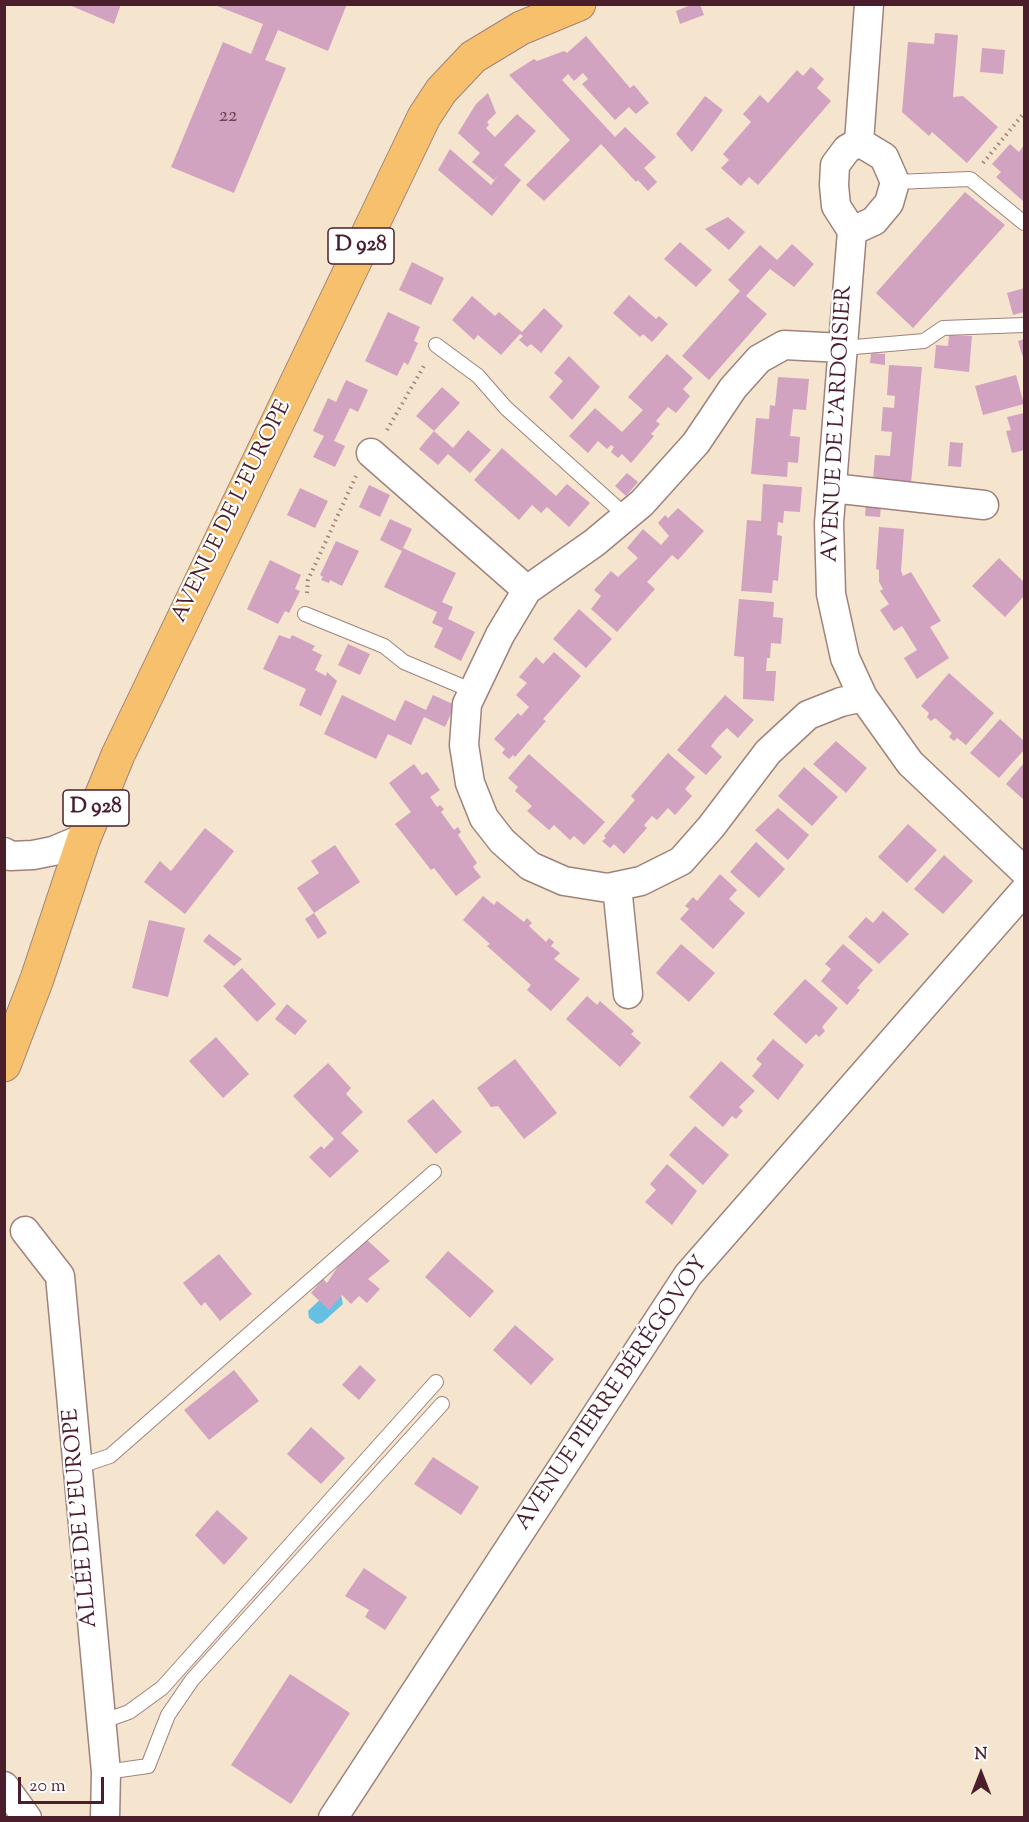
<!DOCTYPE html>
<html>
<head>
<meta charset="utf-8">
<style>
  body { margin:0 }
  #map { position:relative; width:1029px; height:1822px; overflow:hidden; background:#f5e5cf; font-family:"Sorts Mill Goudy",serif }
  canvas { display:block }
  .frame { position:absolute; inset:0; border:6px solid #4a1f2b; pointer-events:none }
  .north { position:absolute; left:951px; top:1744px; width:60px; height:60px; -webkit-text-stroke:4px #fff; paint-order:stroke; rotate:0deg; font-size:16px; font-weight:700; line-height:24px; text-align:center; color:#4a1f2b }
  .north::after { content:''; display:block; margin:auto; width:21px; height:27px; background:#4a1f2b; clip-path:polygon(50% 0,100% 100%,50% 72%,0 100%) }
  .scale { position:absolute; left:18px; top:1777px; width:86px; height:27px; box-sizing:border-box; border:3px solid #4a1f2b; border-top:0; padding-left:8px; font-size:18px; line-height:21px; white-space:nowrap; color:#4a1f2b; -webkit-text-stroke:4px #fff; paint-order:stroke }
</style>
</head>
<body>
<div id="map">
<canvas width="1029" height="1822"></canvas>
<div class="frame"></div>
<div class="north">N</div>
<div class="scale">20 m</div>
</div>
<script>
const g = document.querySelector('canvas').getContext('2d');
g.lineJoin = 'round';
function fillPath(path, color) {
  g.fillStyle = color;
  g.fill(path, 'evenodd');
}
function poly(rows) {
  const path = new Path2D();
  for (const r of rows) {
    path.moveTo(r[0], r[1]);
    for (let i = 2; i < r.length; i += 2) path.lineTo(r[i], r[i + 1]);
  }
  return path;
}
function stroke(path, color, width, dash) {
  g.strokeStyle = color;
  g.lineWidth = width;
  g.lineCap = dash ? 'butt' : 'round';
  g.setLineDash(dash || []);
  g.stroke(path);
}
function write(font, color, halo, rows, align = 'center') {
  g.font = font + ' "Sorts Mill Goudy",serif';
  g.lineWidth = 4.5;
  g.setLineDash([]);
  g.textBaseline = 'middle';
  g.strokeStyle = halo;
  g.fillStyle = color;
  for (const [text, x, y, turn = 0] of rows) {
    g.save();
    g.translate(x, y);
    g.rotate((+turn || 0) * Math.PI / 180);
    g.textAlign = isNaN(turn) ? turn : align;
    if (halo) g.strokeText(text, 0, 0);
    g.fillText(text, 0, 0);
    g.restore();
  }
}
fillPath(poly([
  [328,1292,341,1295,343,1304,322,1323,317,1324,309,1318,308,1311]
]), '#67c0e4');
fillPath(poly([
  [67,4,121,4,114,24],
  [212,4,347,4,328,51,278,30,265,60,286,68,234,193,171,167,223,42,251,54,263,24],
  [693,4,700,4,704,15,680,24,676,11],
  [935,33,958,35,953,97,963,96,998,127,967,163,932,132,929,136,902,112,908,42,934,44],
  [586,36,630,88,634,85,649,103,636,114,629,107,615,120,582,84,588,79,583,73,574,81,568,74,562,80,615,137,625,127,656,157,644,168,657,182,648,191,638,180,636,182,601,144,544,201,526,185,570,140,509,75,534,59,537,61,564,51,567,53],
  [982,48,1005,50,1003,74,980,72],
  [811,67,824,79,817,88,831,101,758,185,749,177,741,186,721,168,729,160,723,154,751,122,743,114,760,95,768,103,797,70,803,76],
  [488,93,496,113,487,122,489,125,486,128,495,137,517,114,536,131,504,165,521,180,492,216,438,170,450,149,491,185,499,174,494,180,472,162,480,153,458,133,476,104],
  [705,96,723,110,692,152,676,134],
  [1010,144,1019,152,1024,145,1024,202,996,177,1001,172,992,164],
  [965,192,1005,225,913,328,876,293],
  [728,217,745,232,729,250,705,229],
  [680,242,712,270,696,287,664,259],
  [792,244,814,264,794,287,770,269,746,296,767,314,709,380,682,356,740,291,728,280,760,245,777,260],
  [412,262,444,278,431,305,399,290],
  [1024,288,1024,312,1013,315,1007,293],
  [629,295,656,319,659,316,668,324,652,342,643,334,640,337,613,313],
  [472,296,495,316,499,312,522,332,544,308,563,326,541,353,531,344,527,347,519,340,523,336,520,334,501,355,478,335,474,340,452,320],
  [388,312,420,327,414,341,418,343,408,365,404,362,397,376,365,361],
  [949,335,972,336,969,372,934,368,936,345,948,346],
  [1024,339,1024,361,1018,341],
  [871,353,885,354,885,365,870,363],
  [667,354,693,378,683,389,690,396,676,413,668,407,656,421,660,424,651,434,654,436,631,463,622,454,618,458,611,452,614,447,611,445,607,449,598,441,588,453,569,436,595,408,622,432,643,410,628,397],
  [569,356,600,387,572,420,549,397,563,381,554,373],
  [889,365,922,367,911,483,873,479,875,455,890,456,892,432,881,431,883,407,894,408,895,396,887,395],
  [1016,375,1024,404,983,415,975,386],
  [778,377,809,379,806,410,793,409,790,436,800,437,798,463,788,462,787,477,751,474,756,418,769,419,770,405,775,406],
  [346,380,368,390,358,412,350,408,334,441,345,446,335,467,313,457,324,436,313,431,328,398,336,402],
  [442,387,460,403,434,431,416,416],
  [1024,413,1024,450,1012,453,1006,431,1011,430,1007,417],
  [468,430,491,450,470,473,448,454,438,465,419,449,434,431,453,448],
  [950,442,963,443,961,467,948,466],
  [502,448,556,496,567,484,590,503,569,527,547,507,541,513,532,505,519,520,474,480],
  [627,473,638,482,626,496,615,486],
  [763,484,802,487,800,512,784,511,783,523,778,522,777,535,782,536,778,581,773,580,772,593,741,591,747,520,761,521],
  [369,485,390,495,380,517,359,507],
  [300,488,328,501,315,528,287,515],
  [866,505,881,506,880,517,865,516],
  [678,508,704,531,678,560,672,555,647,582,655,589,617,632,591,609,601,596,594,590,611,571,618,577,638,558,627,548,643,529,661,545,669,536,658,523,665,515,668,518],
  [390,519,412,529,403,548,456,573,442,602,453,607,448,619,475,632,461,661,434,647,443,628,432,623,437,612,384,587,402,551,380,540],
  [879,527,904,529,901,571,903,576,911,572,941,621,930,627,949,658,917,679,904,658,917,650,902,626,894,631,880,610,889,604,880,591,883,589,879,582,879,570,876,569],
  [336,541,359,551,342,586,330,580,329,583,321,580,323,577,320,575],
  [999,558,1024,582,1024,596,1005,617,972,586],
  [270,560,301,575,295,589,300,591,289,613,285,611,278,624,247,609],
  [739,599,774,602,773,617,783,618,781,644,771,643,770,658,767,658,766,671,776,671,774,701,743,699,744,657,734,656],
  [579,609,612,639,586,668,553,639],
  [279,635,290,639,292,635,315,646,312,650,322,655,315,670,326,676,327,672,337,681,321,716,299,705,306,689,263,669],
  [348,644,370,654,360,675,338,665],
  [554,652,581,676,543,719,546,721,515,757,513,755,509,759,502,753,505,749,494,739,518,713,521,716,529,707,516,695,527,683,519,677,536,657,543,664],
  [949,673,994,713,966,745,957,738,954,741,949,737,952,733,935,718,931,721,927,717,929,713,921,706],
  [342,695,395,721,405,700,426,710,433,695,455,705,445,727,424,717,411,745,388,734,376,759,324,734],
  [725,695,754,720,738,738,727,728,718,737,711,746,722,757,706,775,677,750],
  [1000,719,1024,741,1024,750,999,778,970,753],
  [836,741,867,768,846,793,813,764],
  [668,753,695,777,685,789,692,796,675,815,668,808,657,820,652,816,644,825,647,828,624,854,614,844,610,848,602,841,606,838,604,836,635,800,631,796],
  [529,754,605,822,584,845,574,836,570,840,554,825,549,830,527,811,532,806,515,791,518,787,508,778],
  [1024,763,1024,800,1006,784],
  [414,764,422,775,427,772,440,790,430,797,437,807,440,805,444,809,441,812,454,830,458,827,461,832,458,835,477,863,473,867,481,877,456,896,434,868,431,870,395,824,411,812,389,783],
  [804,767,838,797,812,826,778,796],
  [778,808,809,835,788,860,755,830],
  [908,824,937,850,907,883,878,857],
  [205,828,234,851,185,914,144,882,160,861,171,871],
  [756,842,785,869,759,898,730,872],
  [335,845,360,882,314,913,327,933,318,939,305,919,314,913,297,888,319,873,311,861],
  [944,855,973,881,943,914,914,889],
  [720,874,737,890,729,899,745,913,713,949,680,919,689,909,685,906,693,897,697,901],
  [483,896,494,905,497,901,524,922,527,918,532,923,529,926,546,942,549,938,554,942,551,946,560,953,554,959,580,979,551,1011,527,990,531,985,487,946,490,944,463,920],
  [883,911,909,934,879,964,848,937,866,917,873,923],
  [149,920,185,928,168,997,132,988],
  [209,934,242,959,234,966,203,941],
  [681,944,715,973,689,1002,656,973],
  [843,944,873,970,857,988,860,990,847,1005,821,981,831,969,825,964],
  [242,968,276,1004,257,1022,223,986],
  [805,979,838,1008,822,1027,825,1031,819,1037,816,1034,806,1044,773,1014],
  [587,996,597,1005,600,1001,634,1031,631,1034,641,1043,620,1067,566,1019],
  [287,1004,307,1021,295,1035,275,1019],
  [216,1037,249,1074,223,1098,189,1061],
  [773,1039,804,1065,778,1100,752,1076,762,1064,756,1059],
  [515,1059,557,1113,524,1139,498,1106,491,1107,477,1088],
  [721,1061,755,1091,739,1107,743,1111,736,1119,732,1116,723,1127,689,1097],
  [328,1063,351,1088,346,1094,363,1112,341,1133,359,1151,330,1178,309,1157,321,1146,324,1149,334,1139,293,1096],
  [433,1099,462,1132,436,1154,407,1121],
  [695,1126,729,1155,703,1185,669,1155],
  [667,1164,697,1191,672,1225,645,1202,656,1190,650,1184],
  [366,1239,390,1261,368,1279,380,1289,367,1303,359,1296,351,1304,342,1295,329,1310,311,1293,323,1279,327,1283,345,1256],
  [448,1251,494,1291,470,1318,425,1277],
  [219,1254,252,1294,220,1321,205,1302,201,1306,183,1283],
  [515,1325,554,1359,531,1385,493,1350],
  [360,1365,376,1380,359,1400,342,1385],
  [234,1370,259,1401,209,1440,184,1410],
  [311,1427,345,1458,321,1484,287,1454],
  [433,1457,479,1487,461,1515,414,1484],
  [217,1510,248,1538,224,1565,195,1535],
  [364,1568,407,1597,385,1630,365,1617,369,1610,345,1596],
  [290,1674,350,1713,291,1804,231,1765]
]), '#d2a2c1');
const lane = poly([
  [895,182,970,179,1024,223],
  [436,345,478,376,506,408,626,516],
  [843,348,924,341,943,328,1024,325],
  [305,614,384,646,404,662,473,691],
  [77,1467,110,1456,434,1172],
  [101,1722,129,1712,162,1688,436,1382],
  [106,1772,148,1766,168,1715,192,1680,442,1404]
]);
const street = poly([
  [859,142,884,157,895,182,889,203,874,221,852,231,836,206,834,185,835,165,847,149,859,142],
  [859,142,869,4],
  [852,231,829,523,831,594,845,658,863,697,910,763,1024,871],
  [843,348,784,345,759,359,733,388,696,443,642,503,594,543,527,590,500,635,467,704,464,745,470,783,484,818,502,841,530,866,564,881,608,888,641,881,681,861,711,827,768,752,808,715,841,702,863,697],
  [371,453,527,590],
  [832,488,984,505],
  [4,852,10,856,33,855,53,851,84,838],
  [617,886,628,994],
  [25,1231,60,1276,106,1772,105,1818],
  [4,1786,27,1818],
  [333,1818,688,1275,1024,891]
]);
const primary = poly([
  [4,1065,37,979,84,838,118,755,424,117,441,91,473,57,521,28,579,4]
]);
stroke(lane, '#a0827d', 16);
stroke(street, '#a0827d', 31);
stroke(primary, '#a0827d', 35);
stroke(poly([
  [1022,4,1024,8],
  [983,163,1024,113],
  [387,430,425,364],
  [307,593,308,580,356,476]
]), '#a0827d', 4, [1.5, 4.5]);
stroke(lane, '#fff', 14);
stroke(street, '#fff', 28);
stroke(primary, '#f7c06c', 33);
write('20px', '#6c4050', null, [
  ["22",228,118]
]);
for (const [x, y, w] of [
  [361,246,66],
  [96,808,66]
]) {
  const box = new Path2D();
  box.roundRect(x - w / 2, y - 18, w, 36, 4.5);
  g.fillStyle = '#fff';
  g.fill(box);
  stroke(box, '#4a1f2b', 1.5);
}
write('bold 21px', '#4a1f2b', null, [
  ["D 928",361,246],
  ["D 928",96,808]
]);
write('22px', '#4a1f2b', '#fff', [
  ["AVENUE DE L'ARDOISIER",839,424,-87],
  ["AVENUE DE L'EUROPE",233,512,-64],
  ["AVENUE PIERRE BÉRÉGOVOY",613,1394,-56],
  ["ALLÉE DE L'EUROPE",82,1518,-95]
]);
</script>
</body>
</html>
